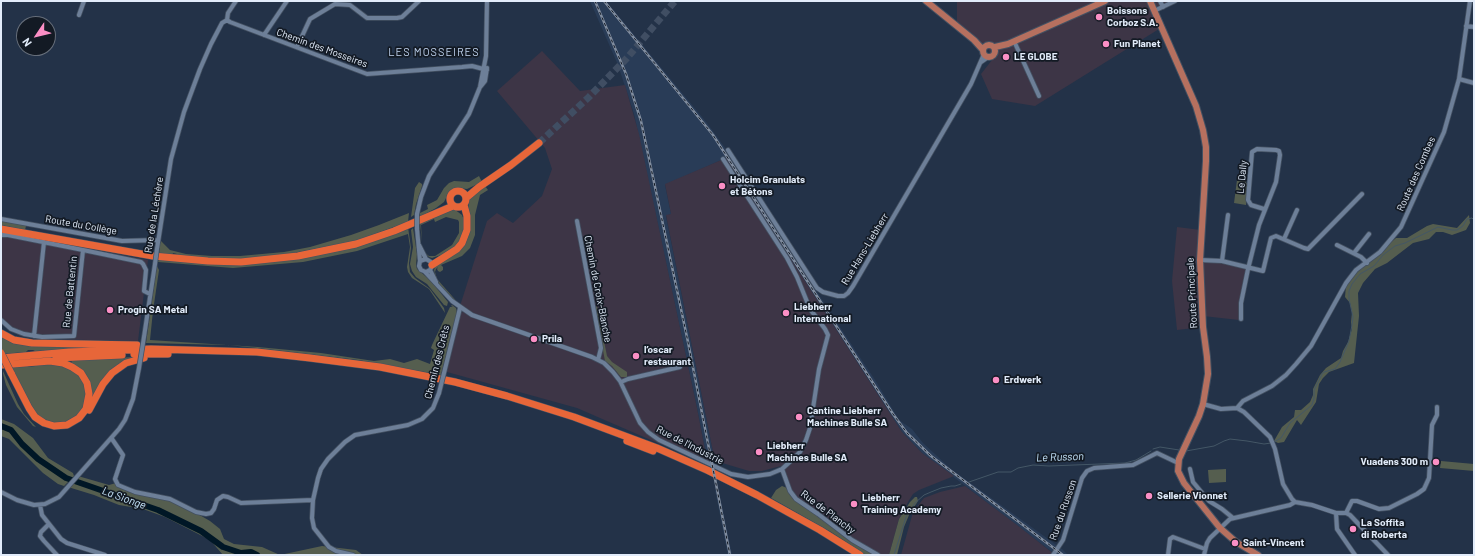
<!DOCTYPE html>
<html>
<head>
<meta charset="utf-8">
<style>
  body { margin:0 }
  #map { position:relative; width:1475px; height:556px; overflow:hidden; background:#233248; font-family:Barlow,sans-serif }
  canvas { display:block }
  .frame { position:absolute; inset:0; border:2px solid #e2ecfa; pointer-events:none }
  .north { position:absolute; left:16px; top:16px; width:40px; height:40px; box-sizing:border-box; background:#131a24; border:1px solid #666e7a; border-radius:50%; rotate:235deg; font-size:11px; font-weight:700; line-height:16px; text-align:center; color:#e2ecfa }
  .north::after { content:''; display:block; margin:auto; width:14px; height:18px; background:#fb8fc5; clip-path:polygon(50% 0,100% 100%,50% 72%,0 100%) }
</style>
</head>
<body>
<div id="map">
<canvas width="1475" height="556"></canvas>
<div class="frame"></div>
<div class="north">N</div>
</div>
<script>
const g = document.querySelector('canvas').getContext('2d');
g.lineJoin = 'round';
function fillPath(path, color) {
  g.fillStyle = color;
  g.fill(path, 'evenodd');
}
function poly(rows) {
  const path = new Path2D();
  for (const r of rows) {
    if (r.length === 3) {
      path.moveTo(r[0] + r[2], r[1]);
      path.arc(r[0], r[1], r[2], 0, 2 * Math.PI);
      continue;
    }
    path.moveTo(r[0], r[1]);
    for (let i = 2; i < r.length; i += 2) path.lineTo(r[i], r[i + 1]);
  }
  return path;
}
function stroke(path, color, width, dash) {
  g.strokeStyle = color;
  g.lineWidth = width;
  g.lineCap = dash ? 'butt' : 'round';
  g.setLineDash(dash || []);
  g.stroke(path);
}
function write(font, color, halo, rows, align = 'center') {
  g.font = font + ' Barlow,sans-serif';
  g.lineWidth = 3.5;
  g.setLineDash([]);
  g.textBaseline = 'middle';
  g.strokeStyle = halo;
  g.fillStyle = color;
  for (const [text, x, y, turn = 0] of rows) {
    g.save();
    g.translate(x, y);
    g.rotate((+turn || 0) * Math.PI / 180);
    g.textAlign = isNaN(turn) ? turn : align;
    if (halo) g.strokeText(text, 0, 0);
    g.fillText(text, 0, 0);
    g.restore();
  }
}
fillPath(poly([
  [590,1,606,1,707,123,728,152,826,306,877,383,899,420,912,429,923,443,951,469,1062,549,1068,555,1056,555,922,453,902,432,726,158,665,185,671,214,666,216,715,462,709,461,708,456,706,455,697,408,634,114,618,65],
  [715,490,719,492,732,555,728,555]
]), '#293c57');
fillPath(poly([
  [957,1,999,1,999,2,1002,1,1179,1,1153,14,1159,29,1035,106,992,99,981,74,992,60,989,50,957,22],
  [542,51,580,91,625,85,639,134,697,408,706,455,708,456,709,461,664,440,660,444,577,408,447,372,452,344,460,313,463,312,460,306,487,221,497,213,513,223,542,196,552,169,545,148,497,91],
  [726,158,902,432,922,453,954,476,919,490,913,494,908,502,899,519,889,555,878,555,855,542,796,499,781,466,762,471,749,471,719,462,715,462,666,215,671,214,665,184],
  [1177,227,1201,230,1200,260,1222,261,1248,268,1241,319,1239,320,1203,316,1203,327,1177,330,1172,281],
  [1,232,148,260,138,341,36,339,20,336,2,325],
  [965,486,1017,525,1054,554,1053,555,901,555,913,512,924,498,940,492]
]), '#3d3546');
fillPath(poly([
  [479,176,482,182,467,189,457,188,452,190,448,194,444,202,436,208,420,217,420,213,428,209,427,205,437,200,444,188,449,183,454,181,469,182],
  [1237,180,1246,181,1246,183,1248,184,1246,205,1234,203],
  [419,182,422,184,422,186,416,204,414,215,411,217,415,188],
  [485,186,488,190,480,195,475,215,475,235,470,248,462,256,441,265,443,267,443,270,440,272,438,271,437,269,438,267,436,269,435,272,437,279,459,304,444,290,437,281,434,270,435,267,461,249,466,242,470,227,468,209,469,201,471,197],
  [454,209,462,215,464,220,463,234,460,241,455,246,441,255,432,258,429,257,424,252,429,256,435,256,452,245,459,233,459,222,458,220,446,217,435,222,434,219,421,225,422,243,420,222],
  [409,213,408,222,355,241,283,255,242,259,218,259,176,256,177,254,173,253,172,256,159,254,160,247,159,247,161,241,170,250,186,254,212,256,240,256,284,252,310,247,351,235,379,225],
  [1469,215,1470,223,1466,230,1452,235,1443,232,1436,232,1429,239,1413,243,1387,263,1375,269,1363,283,1358,293,1359,316,1354,363,1329,372,1323,378,1319,384,1316,402,1301,425,1297,420,1284,442,1278,443,1274,441,1282,427,1294,417,1295,410,1301,410,1310,402,1313,395,1313,389,1320,375,1326,368,1341,358,1343,351,1348,342,1352,329,1351,322,1352,312,1350,303,1345,297,1346,285,1356,271,1396,238,1407,238,1427,226,1433,224,1457,228],
  [1,220,23,224,26,226,25,230,1,225],
  [408,227,411,248,409,263,410,272,415,278,430,289,444,308,445,313,429,289,412,278,408,272,407,267,410,247,408,234,357,251,303,262,233,268,158,262,159,259,233,265,246,265,302,258,357,246],
  [413,228,417,254,416,265,417,269,430,280,448,302,447,306,444,305,427,284,416,277,412,271,410,264,413,247,411,230],
  [157,266,159,270,153,311,150,340,258,347,321,353,374,361,390,359,404,363,417,359,430,364,434,350,431,348,432,345,450,307,453,307,451,306,452,305,456,308,457,313,441,375,358,360,257,348,228,345,146,343],
  [597,306,607,356,612,362,627,372,627,377,621,377,612,366,605,361,595,308],
  [1,334,7,338,91,345,91,348,35,351,33,350,28,350,26,352,3,354,1,350],
  [135,357,124,362,92,403,91,393,71,364,72,360],
  [47,364,64,366,78,374,86,385,85,405,77,417,65,423,52,423,37,415,9,367,27,365,28,367,35,366,36,365],
  [3,371,18,404,24,414,36,427,33,426,17,407,6,385,3,374],
  [1,419,14,424,33,438,48,458,73,473,74,476,64,486,58,484,43,473,9,439,1,436],
  [1441,461,1474,464,1474,471,1440,468],
  [1226,469,1226,482,1209,483,1208,470],
  [78,476,109,485,116,483,120,487,166,498,191,510,210,521,220,529,224,539,234,544,262,547,280,555,322,546,356,550,363,555,223,555,210,540,165,517,143,509,119,505,94,495,68,487],
  [782,486,787,488,791,496,798,503,828,523,846,538,874,555,866,555,831,532,771,498,776,490],
  [915,497,917,497,918,501,909,515,904,527,897,555,889,555,899,519,910,502]
]), '#555e4f');
stroke(poly([
  [1274,442,1281,438,1290,423,1312,405,1314,398,1314,390,1322,374,1324,372,1335,369,1340,362,1349,341,1352,325,1353,317,1349,299,1349,291,1352,284,1360,274,1374,266,1383,255,1395,246,1405,243,1438,227,1452,230,1457,230,1463,226,1467,219,1472,218,1474,220],
  [1153,449,1160,447,1179,450],
  [1186,451,1214,446,1224,441,1230,439,1247,441,1264,444,1271,443],
  [969,482,998,472,1011,472,1018,468,1033,465,1049,466,1125,463,1136,460,1151,451],
  [894,555,906,517,915,503,924,495,931,492,941,488,951,486,955,486,961,484]
]), '#445766', 1);
stroke(poly([
  [1,426,11,430,22,444,38,459,66,478,158,510,201,531,223,547,241,553,251,552,257,555]
]), '#001726', 6);
stroke(poly([
  [539,143,589,97,627,58,675,1]
]), '#404e63', 7, [7, 3.5]);
const street = poly([
  [1160,1,1163,7],
  [1470,1,1459,79,1474,83],
  [1154,11,1175,1],
  [79,15,84,1],
  [227,20,230,22,367,74,462,67,472,66,487,70],
  [1466,26,1474,27],
  [264,35,287,1],
  [1014,41,1039,96],
  [297,47,310,19,335,4,350,5,367,18,397,18,402,17,419,1],
  [981,62,988,57],
  [481,86,485,81,487,68],
  [728,150,817,288,823,292,838,296,844,296,848,293,853,286,971,84,984,54],
  [417,214,421,197,429,176,469,114,480,87,486,56,487,1],
  [1,219,122,241,158,240],
  [577,221,601,348,598,360],
  [417,229,420,261],
  [1,235,8,235,83,250,74,336,42,337,24,334,11,329,1,320],
  [1284,239,1297,210],
  [419,245,426,259],
  [1337,245,1361,257,1367,263],
  [157,249,171,159,184,112,200,69,211,44,222,23,227,20,228,13,236,1],
  [83,250,141,262,143,264,146,270,144,291,150,294],
  [1354,253,1369,234],
  [1200,260,1222,261,1263,271,1271,238,1276,236,1304,248,1308,249,1362,194],
  [1222,261,1228,215],
  [430,270,426,272,421,270,419,266,420,261,426,259,431,262,432,266,430,270,436,282],
  [425,272,452,301,472,315,592,357,604,363,613,372,620,381,640,423,648,432,659,440,731,474,748,477,770,474,782,469,793,459,800,452,806,440,810,428,819,369,828,335,825,329,810,309,797,277,787,258,723,159],
  [1241,319,1241,303,1248,269,1259,225,1276,182,1280,155,1279,151,1276,150,1257,149,1252,152,1248,200,1251,205,1264,209],
  [34,336,44,242],
  [144,337,155,264],
  [445,369,460,308],
  [621,382,628,379,680,367],
  [1203,404,1221,409,1237,408,1244,412,1270,437,1275,449,1283,484,1292,499,1295,502,1312,505,1336,513,1346,513,1350,515,1388,555],
  [1237,408,1243,401,1272,386,1286,375,1296,364,1311,346,1346,283,1356,270,1380,252,1401,227,1444,132,1459,79],
  [112,439,123,455,115,479,118,485,135,492,170,499,196,512,206,514,211,513,214,509,217,500,223,496,228,497,241,503,313,500],
  [782,469,790,491,796,499,818,514,852,540,878,555],
  [1190,469,1193,482,1203,494,1209,501,1222,509,1233,518],
  [1,492,17,500,34,505,45,504,59,497,119,429,125,420,133,399,139,368],
  [40,505,42,515,61,539,67,543,105,555],
  [1336,513,1337,529,1355,555],
  [1346,513,1352,501,1357,501,1379,509,1389,508,1417,494,1424,489,1429,478,1432,425,1437,415,1437,407],
  [49,524,41,532,40,536,44,541,57,555],
  [353,555,336,551,329,547,314,528,312,518,313,500,318,478,321,469,328,459,345,442,355,435,408,425,422,419,433,408,439,393],
  [1053,555,1063,540,1082,478,1087,471,1094,468,1133,465,1157,453,1178,463],
  [1168,555,1170,539,1173,537,1205,549],
  [1204,555,1207,543,1210,538,1230,519,1290,505,1295,502]
]);
const primary = poly([
  [926,1,974,40,983,50],
  [1150,1,1196,106,1203,130,1206,147,1206,161,1200,260,1203,327,1207,357,1208,374,1203,404,1199,416,1179,459,1178,471,1184,483,1220,528,1236,542,1258,555],
  [989,51,6],
  [995,47,1008,44,1105,1]
]);
const highway = poly([
  [458,199,8],
  [466,198,479,187,511,165,539,143],
  [1,229,153,256,208,261,241,262,298,256,356,244,394,231,453,206],
  [432,265,457,249,462,243,467,230,467,216,464,205],
  [1,333,14,340,32,343,137,345],
  [134,354,168,354],
  [1,358,69,352,151,349,257,352,310,358,380,367,455,382,507,396,574,417,657,448,707,470,757,495,820,530,860,555],
  [56,358,122,355],
  [1,365,50,361,63,363,72,367,81,373,87,383,89,394,86,409,79,418,67,425,54,426,44,423,35,417,29,408,11,373],
  [89,410,103,384,112,373,126,363,144,358],
  [627,441,653,451]
]);
stroke(street, '#445162', 5.5);
stroke(primary, '#445162', 8);
stroke(highway, '#445162', 8);
stroke(street, '#6d7f98', 4);
stroke(primary, '#b6705f', 6);
stroke(highway, '#e76639', 7);
const rail = poly([
  [595,1,626,74,641,121,688,342,730,555],
  [604,1,713,135,893,414,907,433,931,456,1063,555]
]);
stroke(rail, '#818d9f', 2.5);
stroke(rail, '#131a24', 1, [3]);
const streetBridge = poly([
  [417,229,417,214],
  [155,264,157,249],
  [139,368,144,337],
  [439,393,445,369]
]);
const highwayBridge = poly([
  [1,353,11,373]
]);
stroke(streetBridge, '#445162', 5.5, []);
stroke(highwayBridge, '#445162', 8, []);
stroke(streetBridge, '#6d7f98', 4);
stroke(highwayBridge, '#e76639', 7);
for (const [x, y, r, color] of [
  [1099,17,4,"#fb8fc5"],
  [1106,44,4,"#fb8fc5"],
  [1006,57,4,"#fb8fc5"],
  [722,186,4,"#fb8fc5"],
  [110,310,4,"#fb8fc5"],
  [786,313,4,"#fb8fc5"],
  [534,339,4,"#fb8fc5"],
  [636,356,4,"#fb8fc5"],
  [996,380,4,"#fb8fc5"],
  [799,417,4,"#fb8fc5"],
  [759,452,4,"#fb8fc5"],
  [1436,462,4,"#fb8fc5"],
  [1149,496,4,"#fb8fc5"],
  [854,504,4,"#fb8fc5"],
  [1353,529,4,"#fb8fc5"],
  [1235,543,4,"#fb8fc5"]
]) {
  const dot = new Path2D();
  dot.arc(x, y, r, 0, 2 * Math.PI);
  g.fillStyle = color;
  g.fill(dot);
  stroke(dot, '#131a24', 1.5);
}
write('bold 10px', '#e2ecfa', '#131a24', [
  ["Boissons",1107,11],
  ["Corboz S.A.",1107,23],
  ["Fun Planet",1114,44],
  ["LE GLOBE",1014,57],
  ["Holcim Granulats",730,180],
  ["et Bétons",730,192],
  ["Liebherr",794,307],
  ["International",794,319],
  ["Progin SA Metal",118,310],
  ["Prila",542,339],
  ["l’oscar",644,350],
  ["restaurant",644,362],
  ["Erdwerk",1004,380],
  ["Cantine Liebherr",807,411],
  ["Machines Bulle SA",807,423],
  ["Liebherr",767,446],
  ["Machines Bulle SA",767,458],
  ["Vuadens 300 m",1428,462,"right"],
  ["Sellerie Vionnet",1157,496],
  ["Liebherr",862,498],
  ["Training Academy",862,510],
  ["La Soffita",1361,523],
  ["di Roberta",1361,535],
  ["Saint-Vincent",1243,543]
], 'left');
write('10px', '#e2ecfa', '#131a24', [
  ["Chemin des Mosseires",322,48,20],
  ["Route des Combes",1416,174,-66],
  ["Le Dally",1242,177,-84],
  ["Rue de la Léchère",154,215,-81],
  ["Route du Collège",81,225,10],
  ["Rue Hans-Liebherr",865,249,-59],
  ["Chemin de Croix-Blanche",598,289,79],
  ["Rue de Battentin",70,292,-84],
  ["Route Principale",1192,293,-93],
  ["Chemin des Crêts",437,362,-76],
  ["Rue de l'Industrie",690,445,27],
  ["Rue du Russon",1063,510,-71],
  ["Rue de Planchy",828,512,37]
]);
g.letterSpacing = '1px';
write('11px', '#bfd2ee', '#131a24', [
  ["LES MOSSEIRES",434,52]
]);
g.letterSpacing = '0px';
write('italic 11px', '#c6e5fb', '#131a24', [
  ["Le Russon",1060,457,-2],
  ["La Sionge",124,498,20]
]);
</script>
</body>
</html>
